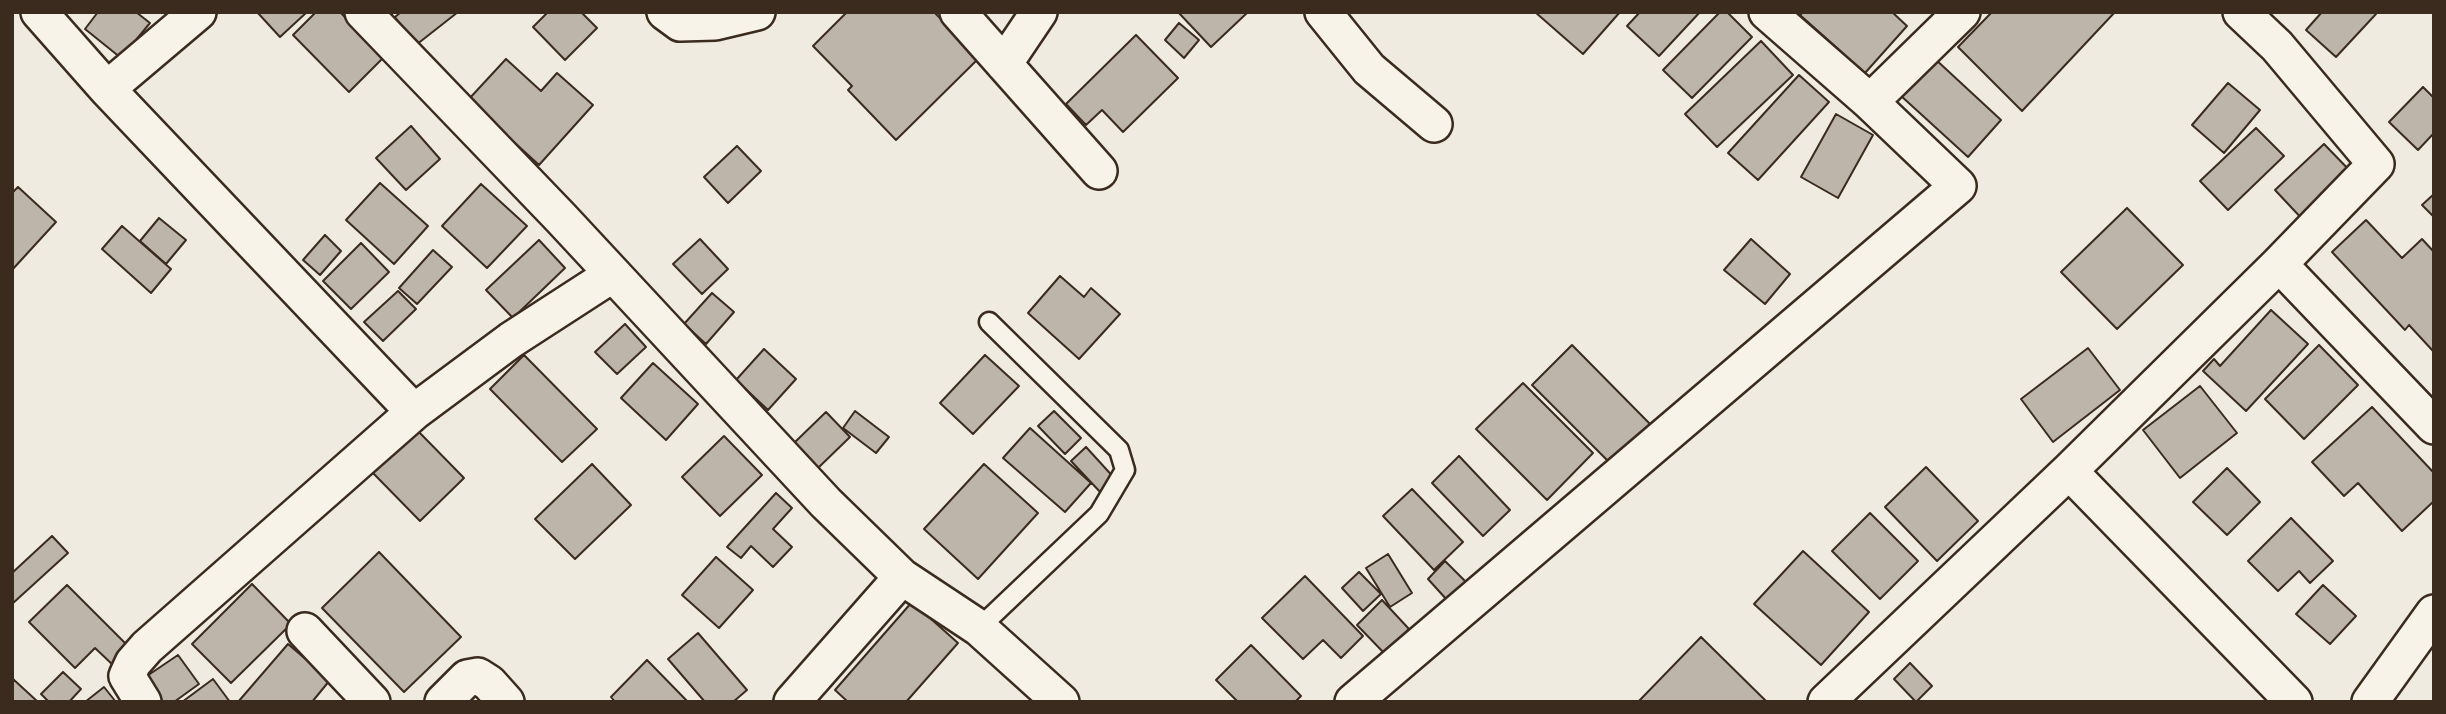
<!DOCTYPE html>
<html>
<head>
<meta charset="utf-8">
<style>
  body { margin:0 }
  #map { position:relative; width:2446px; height:714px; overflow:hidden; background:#efebe0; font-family:Kalam,sans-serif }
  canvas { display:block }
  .frame { position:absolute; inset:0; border:14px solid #3b2a1e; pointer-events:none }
</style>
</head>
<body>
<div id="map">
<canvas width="2446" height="714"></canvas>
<div class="frame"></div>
</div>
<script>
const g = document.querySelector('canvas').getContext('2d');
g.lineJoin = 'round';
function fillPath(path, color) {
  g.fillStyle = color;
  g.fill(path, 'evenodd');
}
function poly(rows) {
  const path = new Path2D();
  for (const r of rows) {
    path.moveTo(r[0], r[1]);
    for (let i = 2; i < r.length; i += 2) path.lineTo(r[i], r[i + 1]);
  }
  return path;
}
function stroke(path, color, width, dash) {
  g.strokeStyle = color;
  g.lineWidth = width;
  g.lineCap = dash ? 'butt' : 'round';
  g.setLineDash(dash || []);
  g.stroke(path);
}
const building = poly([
  [98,12,136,12,150,23,121,58,85,29,98,12],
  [257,12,307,12,280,37,257,12],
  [316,12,340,12,384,57,349,92,293,35,316,12],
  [401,12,458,12,416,45,395,17,401,12],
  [548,12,581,12,597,28,565,60,533,27,548,12],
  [847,12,934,12,979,58,896,140,848,90,852,86,813,46,847,12],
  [1178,12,1248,12,1211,47,1178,12],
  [1535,12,1620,12,1583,54,1535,12],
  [1640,12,1700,12,1659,56,1627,26,1640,12],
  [1720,12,1727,12,1752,37,1692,98,1663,70,1720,12],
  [1803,12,1892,12,1907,26,1865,73,1800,15,1803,12],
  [1992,12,2115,12,2022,111,1958,47,1992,12],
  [2322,12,2375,12,2376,14,2336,57,2306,30,2322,12],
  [1179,23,1199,40,1184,58,1165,40,1179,23],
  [1136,35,1178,78,1123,132,1102,110,1086,125,1066,104,1136,35],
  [1761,41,1793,75,1717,147,1685,114,1761,41],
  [1934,58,2001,120,1968,157,1900,95,1934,58],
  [506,59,541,91,557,73,593,105,539,165,468,100,506,59],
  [1799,75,1829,102,1758,180,1728,153,1799,75],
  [2228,83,2260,110,2224,153,2192,125,2228,83],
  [2423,87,2434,98,2434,133,2418,150,2389,122,2423,87],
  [1836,114,1873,135,1838,198,1801,177,1836,114],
  [411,126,440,159,406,190,376,158,411,126],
  [2256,128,2284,156,2228,210,2200,181,2256,128],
  [2324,144,2354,175,2305,222,2275,190,2324,144],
  [737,146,761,171,728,203,704,177,737,146],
  [380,183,428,226,394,264,346,220,380,183],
  [481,184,527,226,487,268,442,226,481,184],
  [18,187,56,222,12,270,12,193,18,187],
  [2434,194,2434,217,2422,205,2434,194],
  [2127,208,2183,265,2117,329,2061,272,2127,208],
  [159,218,186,240,166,264,140,241,159,218],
  [2366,220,2402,258,2422,239,2434,252,2433,351,2409,325,2405,330,2332,252,2366,220],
  [122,226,171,269,151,293,102,249,122,226],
  [325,235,341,251,320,275,303,260,325,235],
  [700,239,728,269,702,294,673,264,700,239],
  [1751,239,1790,274,1765,304,1724,270,1751,239],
  [539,240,565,268,513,318,486,290,539,240],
  [361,243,389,272,351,309,323,281,361,243],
  [433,250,452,267,417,304,399,288,433,250],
  [1060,276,1084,297,1091,288,1120,314,1079,359,1028,313,1060,276],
  [398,291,416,309,383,341,364,322,398,291],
  [712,293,734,312,706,344,684,324,712,293],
  [2271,310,2308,344,2246,411,2203,371,2214,359,2220,366,2271,310],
  [625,324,646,347,617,374,595,352,625,324],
  [1572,345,1650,424,1610,463,1532,385,1572,345],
  [2319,345,2358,385,2304,439,2265,399,2319,345],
  [2088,348,2120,390,2053,442,2021,399,2088,348],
  [764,349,796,379,768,410,736,380,764,349],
  [524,355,597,429,562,462,490,389,524,355],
  [985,355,1019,386,973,434,940,403,985,355],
  [653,363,698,404,666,440,621,398,653,363],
  [1523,383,1593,453,1547,500,1476,429,1523,383],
  [2200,386,2237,433,2180,478,2143,430,2200,386],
  [2372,407,2434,473,2434,501,2402,531,2358,483,2344,496,2312,462,2372,407],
  [855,411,889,437,876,453,843,428,855,411],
  [1054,411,1081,438,1065,454,1038,426,1054,411],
  [826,412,850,437,818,468,794,443,826,412],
  [1030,428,1091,483,1065,512,1003,458,1030,428],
  [416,429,464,478,420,521,372,472,416,429],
  [724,436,762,475,720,516,682,477,724,436],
  [1086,447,1117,481,1102,494,1071,461,1086,447],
  [1459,456,1510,510,1483,536,1432,483,1459,456],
  [592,464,631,505,575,559,535,519,592,464],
  [984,464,1038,513,978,579,924,529,984,464],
  [1926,467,1978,521,1937,561,1885,507,1926,467],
  [2227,468,2260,502,2227,535,2193,502,2227,468],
  [1412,489,1463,542,1434,570,1383,516,1412,489],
  [776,493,792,508,773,529,792,547,773,567,751,546,741,558,727,547,776,493],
  [1870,513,1918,561,1880,599,1832,551,1870,513],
  [2291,518,2333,561,2310,583,2299,571,2278,591,2248,561,2291,518],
  [52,536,68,553,12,604,12,573,52,536],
  [1803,551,1869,612,1821,665,1754,604,1803,551],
  [379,552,461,637,404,692,322,608,379,552],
  [1388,554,1412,593,1390,607,1366,568,1388,554],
  [716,557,753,590,719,628,682,595,716,557],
  [1445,561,1466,582,1447,600,1428,579,1445,561],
  [1359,572,1381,594,1363,611,1342,588,1359,572],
  [1305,576,1363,636,1341,658,1323,640,1303,659,1262,618,1305,576],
  [252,584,291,624,231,683,192,644,252,584],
  [67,585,131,649,114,666,95,648,75,668,29,622,67,585],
  [2323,585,2356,616,2330,644,2296,614,2323,585],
  [1382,600,1409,629,1384,653,1357,625,1382,600],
  [912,602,958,643,906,702,848,702,835,690,912,602],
  [698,633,747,690,733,702,705,702,668,659,698,633],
  [1701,637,1767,702,1638,702,1701,637],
  [288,644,330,680,312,702,238,702,288,644],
  [1251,645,1301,696,1295,702,1238,702,1216,680,1251,645],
  [178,655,199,684,174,702,161,702,144,678,178,655],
  [647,660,688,702,615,702,611,697,647,660],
  [1910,663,1932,686,1916,702,1894,679,1910,663],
  [63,672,81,689,69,702,49,702,41,694,63,672],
  [13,679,38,702,12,702,13,679],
  [213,679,230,702,182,702,213,679],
  [104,687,116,702,85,702,104,687]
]);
fillPath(building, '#bdb5aa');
stroke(building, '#3b2a1e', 2);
const service = poly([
  [979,628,1099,514,1125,470,1119,450,989,322]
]);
const minor = poly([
  [39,12,107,89,198,12],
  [363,12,561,218,826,503,902,577,792,702],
  [665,12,680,23,715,22,757,12],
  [958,12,1099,171],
  [1323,12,1369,69,1434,124],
  [2241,12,2277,46,2376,164,2279,264,2434,426],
  [1004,64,1039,12],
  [107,89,414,412],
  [1870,102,1962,12],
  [2069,471,2294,702],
  [902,577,979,628,1061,702],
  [305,631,372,702],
  [143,702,127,676,133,663,147,647,414,412,511,340,613,274],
  [443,702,467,678,478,676,489,683,506,702],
  [1353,702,1958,186,1870,102,1767,12],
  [1826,702,2069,471,2279,264],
  [2370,702,2434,613]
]);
stroke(service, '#3b2a1e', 23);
stroke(minor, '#3b2a1e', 40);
stroke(service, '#f7f3e8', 18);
stroke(minor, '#f7f3e8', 35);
</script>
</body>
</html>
